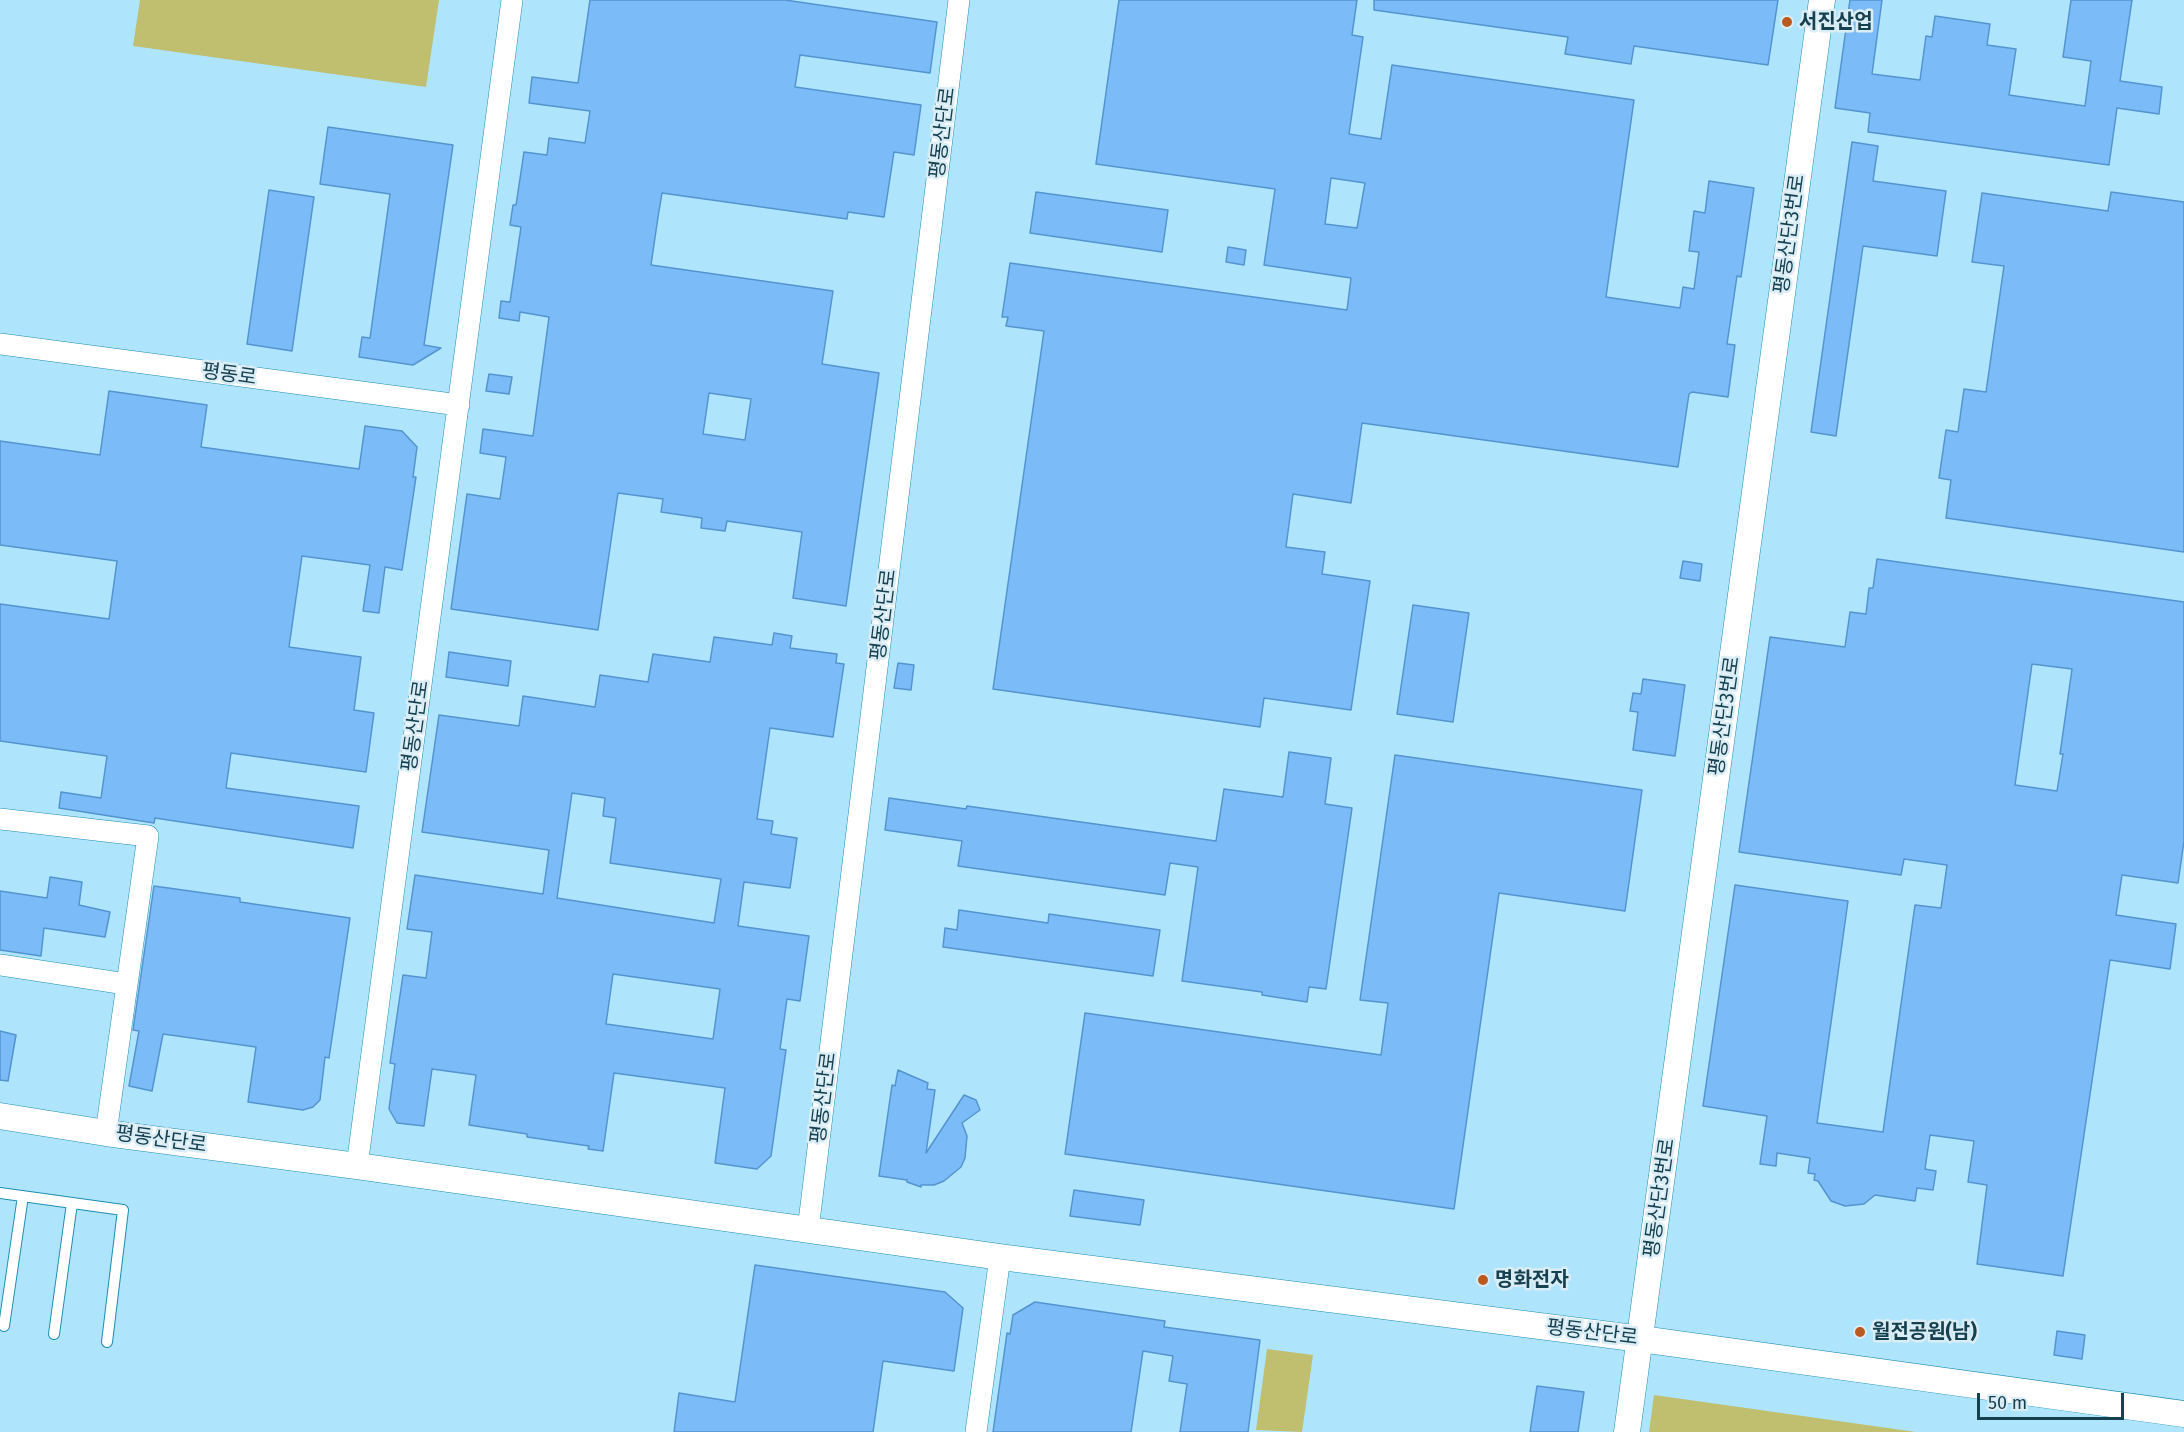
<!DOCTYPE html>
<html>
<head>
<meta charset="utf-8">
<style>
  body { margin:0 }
  #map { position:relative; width:2184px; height:1432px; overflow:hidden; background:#aee5fd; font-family:"Fira Sans",sans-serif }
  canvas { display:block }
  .scale { position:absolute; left:1977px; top:1393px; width:147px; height:27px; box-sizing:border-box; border:3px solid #154050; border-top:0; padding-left:8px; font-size:18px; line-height:21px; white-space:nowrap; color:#154050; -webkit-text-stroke:4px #daecf4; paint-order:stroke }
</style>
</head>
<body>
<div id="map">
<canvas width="2184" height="1432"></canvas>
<div class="scale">50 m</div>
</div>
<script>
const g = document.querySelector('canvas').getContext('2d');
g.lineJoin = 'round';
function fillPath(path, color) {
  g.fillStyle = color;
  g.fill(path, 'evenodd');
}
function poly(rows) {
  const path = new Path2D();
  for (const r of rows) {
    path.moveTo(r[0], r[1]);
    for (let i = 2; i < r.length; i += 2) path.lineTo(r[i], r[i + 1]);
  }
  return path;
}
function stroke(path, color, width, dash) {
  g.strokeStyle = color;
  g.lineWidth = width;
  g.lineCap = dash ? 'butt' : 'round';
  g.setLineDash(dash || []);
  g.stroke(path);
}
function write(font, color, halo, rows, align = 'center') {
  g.font = font + ' "Fira Sans","Noto Sans KR",sans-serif';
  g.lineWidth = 5;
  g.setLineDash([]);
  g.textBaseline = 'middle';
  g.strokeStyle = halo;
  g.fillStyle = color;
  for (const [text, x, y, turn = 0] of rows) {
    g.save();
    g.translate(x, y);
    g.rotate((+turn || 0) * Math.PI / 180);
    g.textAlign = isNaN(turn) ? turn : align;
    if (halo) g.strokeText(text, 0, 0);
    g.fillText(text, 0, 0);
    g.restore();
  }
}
fillPath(poly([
  [140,0,439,0,426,87,133,46],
  [1267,1349,1313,1355,1302,1432,1256,1430],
  [1654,1395,1916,1432,1649,1432]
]), '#c0be6f');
const building = poly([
  [590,0,785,0,937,22,930,73,800,55,795,87,921,105,914,155,894,152,884,217,848,212,847,219,662,193,658,217,651,265,833,291,822,364,879,373,846,606,793,598,802,532,727,521,725,531,701,528,702,518,661,512,663,499,618,493,598,630,451,609,467,494,500,499,506,457,480,453,483,429,533,436,549,317,520,312,519,321,499,318,501,301,510,302,521,227,510,225,513,205,516,205,524,152,547,155,549,138,585,143,590,111,529,103,532,77,578,83,590,0],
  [709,393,751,399,745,440,703,434,709,393],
  [1119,0,1357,0,1352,35,1363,37,1349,134,1381,139,1392,65,1634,100,1606,297,1680,308,1683,287,1694,289,1699,252,1689,251,1694,211,1705,213,1709,181,1754,188,1741,277,1737,276,1727,344,1735,345,1728,397,1692,392,1689,394,1678,467,1362,423,1351,503,1293,494,1286,547,1325,552,1322,574,1370,581,1351,710,1264,698,1260,727,993,689,1044,331,1006,326,1008,317,1002,317,1010,263,1347,310,1351,278,1264,265,1275,189,1096,164,1119,0],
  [1331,178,1365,183,1357,228,1325,224,1331,178],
  [1374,0,1778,0,1768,65,1634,46,1631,64,1565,54,1568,37,1374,10,1374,0],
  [1850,0,1882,0,1872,74,1920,80,1926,36,1932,37,1935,16,1990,24,1987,45,2016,49,2009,95,2085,106,2091,61,2063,57,2071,0,2132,0,2120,81,2162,87,2159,114,2117,108,2109,165,1868,132,1870,113,1835,108,1850,0],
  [328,127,453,145,424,345,441,348,413,365,359,357,362,337,370,338,390,194,320,184,328,127],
  [1852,142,1878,146,1873,181,1946,191,1937,256,1863,246,1836,436,1811,432,1852,142],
  [269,190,314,197,292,351,247,344,269,190],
  [1036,192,1168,210,1162,252,1030,233,1036,192],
  [2111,192,2184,202,2184,552,1946,518,1951,480,1939,478,1946,430,1958,432,1964,389,1986,392,2004,266,1972,262,1982,193,2108,211,2111,192],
  [1228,247,1246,250,1244,265,1226,262,1228,247],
  [489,374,512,377,509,394,486,391,489,374],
  [109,391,207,405,201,447,359,469,365,426,402,431,417,447,413,477,416,477,402,570,385,567,379,613,363,611,370,565,302,556,289,647,361,657,354,710,374,713,366,772,231,753,226,788,359,806,353,848,155,818,154,823,59,808,61,792,101,798,107,756,0,741,0,604,109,619,117,561,0,545,0,441,100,455,109,391],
  [1877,559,2184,602,2184,841,2178,883,2122,875,2116,915,2176,924,2170,969,2110,960,2063,1276,1977,1264,1987,1185,1968,1182,1974,1141,1930,1135,1925,1169,1936,1171,1933,1190,1917,1188,1915,1201,1875,1195,1864,1204,1845,1206,1831,1201,1818,1181,1814,1180,1815,1174,1808,1173,1810,1158,1777,1153,1776,1166,1760,1164,1767,1116,1703,1106,1735,885,1848,901,1817,1123,1883,1132,1915,905,1941,908,1947,865,1904,859,1901,875,1739,852,1770,637,1845,647,1850,612,1866,614,1869,588,1873,588,1877,559],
  [2032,664,2072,669,2060,754,2063,754,2057,791,2015,785,2032,664],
  [1683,561,1702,564,1700,581,1680,578,1683,561],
  [1413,605,1469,613,1453,722,1397,714,1413,605],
  [774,633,792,636,790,648,837,654,836,663,844,664,833,737,770,728,757,819,773,821,771,834,797,838,790,888,744,882,738,926,809,936,800,1001,787,999,780,1049,786,1050,771,1156,757,1169,715,1163,725,1088,614,1073,603,1151,588,1149,589,1146,527,1137,527,1134,469,1125,476,1075,432,1069,424,1126,397,1123,389,1109,395,1064,390,1063,403,975,426,978,432,932,407,929,415,875,543,894,549,850,422,832,439,715,519,726,523,696,595,707,600,675,648,682,653,654,710,662,714,637,772,645,774,633],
  [572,793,605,798,603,816,616,818,610,863,721,879,714,923,557,898,572,793],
  [613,974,720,989,713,1039,606,1024,613,974],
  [449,652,511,661,508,686,446,677,449,652],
  [898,663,914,665,911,690,894,688,898,663],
  [1643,679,1685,685,1675,756,1633,750,1638,712,1630,711,1633,693,1641,694,1643,679],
  [1289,752,1331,758,1325,804,1352,808,1326,989,1309,987,1307,1002,1262,995,1262,992,1182,981,1198,867,1170,863,1165,895,958,866,962,841,885,830,889,798,966,809,967,806,1216,841,1224,789,1283,797,1289,752],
  [1395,755,1642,790,1625,911,1499,893,1454,1209,1065,1154,1085,1013,1381,1055,1388,1003,1360,1000,1395,755],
  [50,877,82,882,79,905,110,912,105,937,44,928,41,956,0,950,0,891,47,898,50,877],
  [154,886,240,898,240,902,350,918,329,1058,325,1057,320,1100,313,1107,303,1110,248,1102,256,1047,163,1034,152,1091,129,1086,139,1031,133,1030,154,886],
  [959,910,1048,923,1049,914,1160,930,1153,976,943,947,945,928,957,930,959,910],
  [0,1031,16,1035,8,1081,0,1080,0,1031],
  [898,1070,928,1083,927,1089,935,1090,926,1153,964,1095,976,1100,980,1110,962,1123,967,1136,965,1158,961,1167,944,1181,934,1185,921,1185,921,1187,907,1182,907,1180,879,1176,892,1085,895,1086,898,1070],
  [1074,1190,1144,1200,1140,1225,1070,1216,1074,1190],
  [755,1265,945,1292,963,1308,954,1371,883,1361,873,1432,674,1432,679,1393,735,1402,755,1265],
  [1035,1302,1165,1321,1164,1327,1260,1340,1248,1432,1180,1432,1187,1384,1169,1381,1173,1356,1143,1351,1131,1432,993,1432,1007,1333,1010,1334,1013,1315,1035,1302],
  [2057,1331,2085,1335,2082,1359,2054,1355,2057,1331],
  [1537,1386,1584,1392,1578,1432,1530,1432,1537,1386]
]);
fillPath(building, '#7bbcf8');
stroke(building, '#5494ce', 1.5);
const service = poly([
  [0,1193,123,1210,107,1342],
  [4,1326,23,1196],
  [54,1334,72,1203]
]);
const minor = poly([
  [0,344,459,405],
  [0,819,148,836,106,1133],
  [0,965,126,984],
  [357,1166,512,0],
  [808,1230,959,0],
  [976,1432,1000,1257]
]);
const tertiary = poly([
  [0,1116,106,1133,357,1166,1000,1257,1641,1339,2184,1414],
  [1627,1432,1822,0]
]);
stroke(service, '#1d8db3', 12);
stroke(minor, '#1d8db3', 22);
stroke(tertiary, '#1d8db3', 27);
stroke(service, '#fff', 10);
stroke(minor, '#fff', 21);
stroke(tertiary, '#fff', 26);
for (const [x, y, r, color] of [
  [1787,22,6,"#bc591e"],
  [1483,1280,6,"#bc591e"],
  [1860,1332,6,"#bc591e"]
]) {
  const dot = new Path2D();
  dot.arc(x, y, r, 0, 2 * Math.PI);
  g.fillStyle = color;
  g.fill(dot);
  stroke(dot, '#daecf4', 2);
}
write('bold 20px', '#154050', '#daecf4', [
  ["서진산업",1799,22],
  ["명화전자",1495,1280],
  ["월전공원(남)",1872,1332]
], 'left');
write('20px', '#154050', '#daecf4', [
  ["평동산단로",943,133,-83],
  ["평동산단3번로",1790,234,-82],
  ["평동로",229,375,8],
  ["평동산단로",884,615,-83],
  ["평동산단3번로",1725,716,-82],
  ["평동산단로",416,726,-82],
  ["평동산단로",824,1098,-83],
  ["평동산단로",161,1140,8],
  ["평동산단3번로",1660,1198,-82],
  ["평동산단로",1592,1333,7]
]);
</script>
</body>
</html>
